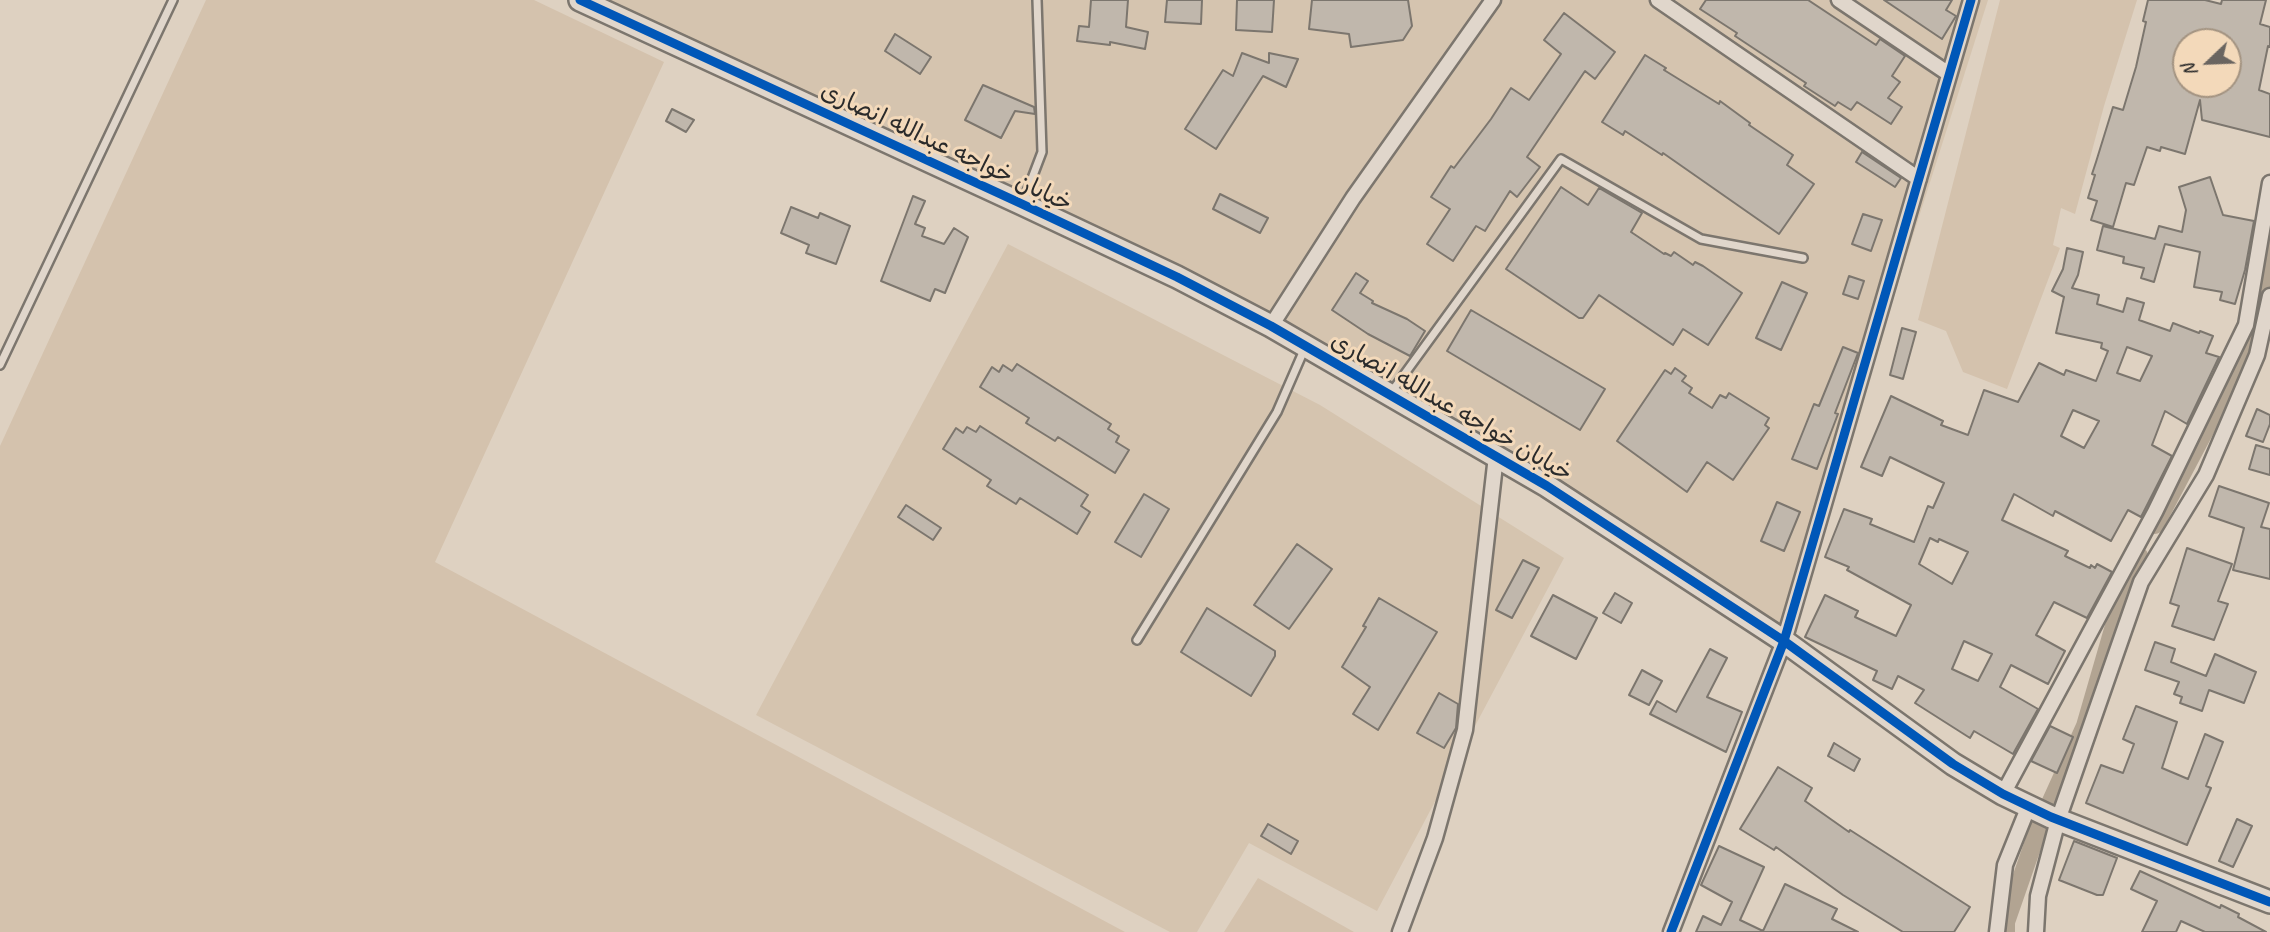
<!DOCTYPE html>
<html>
<head>
<meta charset="utf-8">
<style>
  body { margin:0 }
  #map { position:relative; width:2270px; height:932px; overflow:hidden; background:#ded1c1; font-family:Caveat,sans-serif }
  canvas { display:block }
  .north { position:absolute; left:2172px; top:28px; width:70px; height:70px; box-sizing:border-box; background:#f3d9ba; border:2px solid #a39381; border-radius:50%; rotate:247deg; font-size:19px; font-weight:700; line-height:28px; text-align:center; color:#2b2b2b }
  .north::after { content:''; display:block; margin:auto; width:24px; height:32px; background:#6a6560; clip-path:polygon(50% 0,100% 100%,50% 72%,0 100%) }
</style>
</head>
<body>
<div id="map">
<canvas width="2270" height="932"></canvas>
<div class="north">N</div>
</div>
<script>
const g = document.querySelector('canvas').getContext('2d');
g.lineJoin = 'round';
function fillPath(path, color) {
  g.fillStyle = color;
  g.fill(path, 'evenodd');
}
function poly(rows) {
  const path = new Path2D();
  for (const r of rows) {
    path.moveTo(r[0], r[1]);
    for (let i = 2; i < r.length; i += 2) path.lineTo(r[i], r[i + 1]);
  }
  return path;
}
function stroke(path, color, width, dash) {
  g.strokeStyle = color;
  g.lineWidth = width;
  g.lineCap = dash ? 'butt' : 'round';
  g.setLineDash(dash || []);
  g.stroke(path);
}
function write(font, color, halo, rows, align = 'center') {
  g.font = font + ' Caveat,"Playpen Sans Arabic",sans-serif';
  g.lineWidth = 6;
  g.setLineDash([]);
  g.textBaseline = 'middle';
  g.strokeStyle = halo;
  g.fillStyle = color;
  for (const [text, x, y, turn = 0] of rows) {
    g.save();
    g.translate(x, y);
    g.rotate((+turn || 0) * Math.PI / 180);
    g.textAlign = isNaN(turn) ? turn : align;
    if (halo) g.strokeText(text, 0, 0);
    g.fillText(text, 0, 0);
    g.restore();
  }
}
fillPath(poly([
  [580,0,1988,0,1784,641,1331,360],
  [1008,244,1320,405,1564,558,1377,911,1249,843,1197,932,1170,932,756,715]
]), '#d5c4af');
fillPath(poly([
  [206,0,534,0,664,62,435,562,1125,932,0,932,0,446],
  [2000,0,2137,0,2104,106,2075,214,2061,208,2053,245,2060,248,2007,389,1963,372,1946,331,1918,320],
  [1258,878,1354,932,1224,932]
]), '#d4c2ad');
stroke(poly([
  [2155,525,2248,349,2270,245],
  [2006,932,2006,922,2038,830,2085,726,2129,574,2139,556]
]), '#b2a492', 18);
const building = poly([
  [1091,0,1128,0,1126,27,1148,32,1145,49,1110,42,1110,45,1077,41,1079,26,1089,27,1091,0],
  [1167,0,1202,0,1201,24,1165,22,1167,0],
  [1237,0,1274,0,1272,32,1236,30,1237,0],
  [1312,0,1408,0,1412,26,1403,40,1351,47,1349,34,1309,29,1312,0],
  [1706,0,1808,0,1876,45,1880,39,1905,56,1892,76,1900,82,1888,98,1902,107,1891,124,1857,102,1851,110,1838,102,1835,106,1804,86,1806,83,1735,36,1737,33,1700,9,1706,0],
  [1884,0,1952,0,1946,10,1956,16,1942,39,1884,0],
  [2148,0,2205,0,2221,4,2222,0,2266,0,2260,24,2270,27,2270,47,2268,46,2259,90,2270,94,2270,137,2202,120,2200,100,2185,154,2161,147,2160,151,2147,147,2134,185,2126,183,2113,227,2091,220,2097,201,2088,198,2095,175,2092,174,2096,162,2113,107,2123,110,2136,67,2146,22,2143,21,2148,0],
  [2186,42,2228,42,2228,88,2211,84,2186,84,2186,42],
  [1564,13,1615,52,1595,79,1585,71,1527,157,1540,167,1517,197,1510,191,1485,231,1476,226,1453,261,1427,244,1450,209,1431,197,1451,166,1454,168,1491,119,1511,88,1529,100,1561,54,1544,40,1564,13],
  [895,34,931,57,920,74,885,51,895,34],
  [1242,53,1269,63,1269,53,1298,59,1286,87,1263,76,1216,149,1185,129,1223,70,1233,76,1242,53],
  [1645,55,1666,68,1664,70,1719,104,1720,101,1750,123,1749,125,1793,155,1787,165,1814,184,1779,234,1663,153,1662,155,1625,131,1623,135,1602,122,1645,55],
  [983,85,1034,107,1035,114,1015,111,1001,138,965,120,983,85],
  [672,109,694,120,686,132,666,121,672,109],
  [1862,152,1901,178,1895,187,1856,162,1862,152],
  [2210,177,2223,215,2254,221,2245,270,2235,304,2220,300,2222,292,2194,287,2200,252,2165,244,2154,282,2141,278,2144,268,2123,263,2124,257,2097,250,2103,226,2155,239,2159,226,2182,232,2186,210,2179,187,2210,177],
  [1561,187,1588,205,1599,188,1642,213,1631,232,1664,254,1665,253,1671,256,1674,252,1693,265,1695,262,1703,266,1742,293,1708,345,1683,329,1673,345,1599,295,1583,318,1579,318,1506,269,1561,187],
  [1220,194,1268,218,1260,233,1213,209,1220,194],
  [913,196,925,201,915,224,925,228,922,236,944,244,954,228,968,237,945,293,935,289,930,301,881,281,913,196],
  [791,207,818,218,820,213,850,226,836,264,806,253,809,245,781,233,791,207],
  [1863,214,1882,220,1871,251,1852,244,1863,214],
  [2067,248,2083,252,2078,275,2072,288,2099,295,2097,304,2123,312,2127,298,2144,303,2139,320,2170,331,2173,323,2199,333,2200,331,2213,336,2206,353,2219,357,2187,424,2165,411,2152,445,2172,456,2141,517,2128,510,2111,541,2055,511,2053,516,2014,494,2002,520,2068,551,2065,556,2090,568,2091,565,2095,568,2097,564,2112,572,2087,618,2054,602,2036,635,2065,651,2048,684,2011,665,2000,687,2038,709,2013,754,1974,731,1970,738,1915,703,1924,690,1898,676,1892,689,1873,680,1877,671,1805,637,1825,595,1858,611,1855,617,1896,636,1911,605,1847,570,1849,567,1825,557,1844,509,1872,519,1870,524,1914,542,1928,506,1933,508,1944,483,1890,457,1882,476,1861,467,1891,396,1943,421,1941,425,1968,435,1984,390,2018,402,2039,363,2064,375,2066,370,2096,381,2108,351,2101,348,2102,343,2056,333,2064,297,2052,291,2063,269,2067,248],
  [2127,347,2152,356,2140,381,2117,373,2127,347],
  [2073,410,2099,421,2084,448,2061,436,2073,410],
  [1930,538,1938,542,1939,539,1968,552,1952,584,1919,564,1930,538],
  [1964,641,1992,654,1978,681,1952,669,1964,641],
  [1356,273,1368,281,1360,293,1373,301,1372,303,1407,319,1425,331,1410,356,1368,334,1332,310,1356,273],
  [1849,276,1864,281,1858,299,1843,294,1849,276],
  [1782,282,1807,293,1781,350,1756,338,1782,282],
  [1471,310,1605,389,1580,430,1447,351,1471,310],
  [1902,328,1916,332,1903,379,1890,375,1902,328],
  [1843,347,1858,353,1835,413,1838,414,1817,469,1792,459,1814,404,1819,406,1843,347],
  [1017,364,1111,424,1108,429,1119,436,1116,442,1129,450,1115,473,1058,437,1055,441,1026,423,1029,418,980,387,992,367,999,372,1003,365,1012,371,1017,364],
  [1675,368,1686,376,1682,381,1692,388,1689,393,1712,408,1720,395,1726,398,1729,393,1769,418,1765,425,1769,428,1733,480,1707,462,1687,492,1617,441,1665,370,1671,374,1675,368],
  [2257,409,2270,415,2270,424,2263,442,2246,436,2257,409],
  [980,426,1088,495,1081,506,1090,512,1077,534,1020,498,1016,504,987,486,991,480,943,449,956,428,963,433,967,427,976,432,980,426],
  [2256,445,2270,449,2270,475,2249,469,2256,445],
  [2219,486,2269,503,2261,527,2270,529,2270,579,2233,570,2244,528,2209,516,2219,486],
  [1144,494,1169,509,1141,557,1115,542,1144,494],
  [1777,502,1800,512,1784,551,1761,541,1777,502],
  [906,505,941,528,933,540,898,517,906,505],
  [1297,544,1332,569,1289,629,1254,605,1297,544],
  [2187,548,2232,564,2218,601,2228,604,2214,640,2172,626,2179,606,2170,603,2187,548],
  [1523,560,1539,568,1512,618,1496,610,1523,560],
  [1615,593,1632,603,1621,623,1603,613,1615,593],
  [1553,595,1597,618,1576,659,1531,636,1553,595],
  [1379,598,1437,632,1378,730,1353,714,1370,687,1342,667,1366,627,1363,626,1379,598],
  [1207,608,1275,651,1275,656,1251,696,1181,652,1207,608],
  [2155,642,2175,649,2171,662,2206,676,2215,654,2256,672,2244,703,2209,690,2202,711,2180,703,2182,697,2174,694,2179,682,2145,670,2155,642],
  [1710,649,1727,658,1707,697,1742,712,1726,752,1650,714,1657,701,1676,712,1710,649],
  [1642,670,1662,681,1649,705,1629,695,1642,670],
  [1439,693,1458,704,1456,728,1444,748,1417,733,1439,693],
  [2136,706,2177,722,2162,768,2188,779,2205,734,2223,742,2206,786,2211,788,2187,845,2086,803,2101,765,2123,773,2134,744,2123,739,2136,706],
  [2050,726,2073,737,2057,773,2031,761,2050,726],
  [1834,743,1860,759,1854,771,1828,756,1834,743],
  [1778,767,1812,788,1805,801,1849,832,1850,830,1970,907,1954,932,1903,932,1843,895,1776,847,1774,850,1740,829,1778,767],
  [2237,819,2252,826,2233,867,2219,861,2237,819],
  [1268,824,1298,841,1291,854,1261,836,1268,824],
  [2074,841,2117,858,2103,895,2097,895,2059,880,2074,841],
  [1719,846,1764,867,1740,920,1763,931,1785,884,1837,909,1832,919,1858,932,1696,932,1703,916,1721,925,1732,902,1701,885,1719,846],
  [2140,871,2220,908,2221,905,2239,914,2238,917,2266,932,2205,932,2181,921,2176,932,2142,932,2157,901,2131,889,2140,871]
]);
fillPath(building, '#c0b7ac');
stroke(building, '#7c766e', 2);
const lane = poly([
  [1023,202,1042,152,1037,0],
  [0,365,173,0],
  [1390,394,1561,159,1701,239,1803,258],
  [1137,640,1277,412,1304,350]
]);
const street = poly([
  [1658,0,1919,179],
  [1839,0,1949,74],
  [1271,326,1353,198,1493,0],
  [2003,794,2155,512,2246,325,2270,183],
  [1400,932,1435,838,1465,730,1496,456],
  [1671,932,1784,641,1971,0],
  [1997,932,2005,865,2028,808],
  [2036,932,2038,896,2058,820,2141,582,2206,475,2257,355,2270,296]
]);
const secondary = poly([
  [580,0,1022,204,1177,277,1271,326,1547,486,1784,641,1953,764,2003,794,2051,817,2270,902]
]);
stroke(lane, '#7c766e', 12);
stroke(street, '#7c766e', 19);
stroke(secondary, '#7c766e', 26);
stroke(lane, '#e0d6cb', 7);
stroke(street, '#e0d6cb', 14);
stroke(secondary, '#e0d6cb', 21);
stroke(poly([
  [580,0,1022,204,1177,277,1271,326,1547,486,1784,641,1953,764,2003,794,2051,817,2270,902],
  [1671,932,1784,641,1971,0]
]), '#0057b8', 9);
write('24px', '#2b2b2b', '#f3d9ba', [
  ["خیابان خواجه عبدالله انصاری",946,148,25],
  ["خیابان خواجه عبدالله انصاری",1451,408,30]
]);
</script>
</body>
</html>
